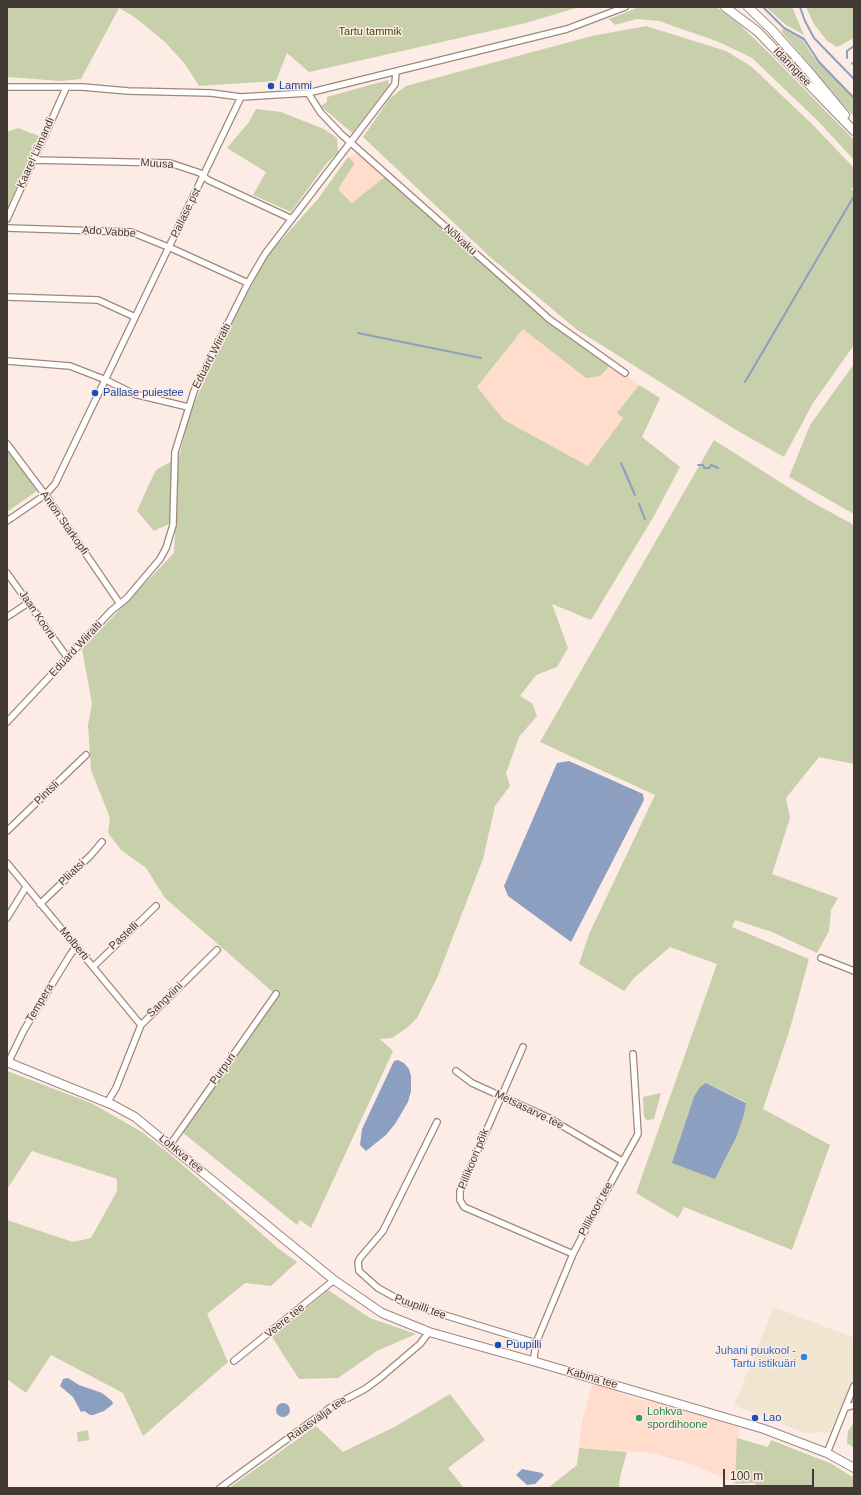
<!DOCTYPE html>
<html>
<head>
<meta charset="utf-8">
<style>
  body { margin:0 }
  #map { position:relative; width:861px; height:1495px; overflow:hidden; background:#fdece5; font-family:Helvetica,sans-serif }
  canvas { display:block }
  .frame { position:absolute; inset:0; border:8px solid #443a35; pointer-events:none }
  .scale { position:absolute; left:723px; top:1469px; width:91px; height:18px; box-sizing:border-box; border:2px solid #443a35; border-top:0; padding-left:5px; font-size:12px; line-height:14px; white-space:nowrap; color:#443a35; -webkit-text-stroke:3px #fdece5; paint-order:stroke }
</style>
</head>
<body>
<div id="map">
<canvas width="861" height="1495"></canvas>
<div class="frame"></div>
<div class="scale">100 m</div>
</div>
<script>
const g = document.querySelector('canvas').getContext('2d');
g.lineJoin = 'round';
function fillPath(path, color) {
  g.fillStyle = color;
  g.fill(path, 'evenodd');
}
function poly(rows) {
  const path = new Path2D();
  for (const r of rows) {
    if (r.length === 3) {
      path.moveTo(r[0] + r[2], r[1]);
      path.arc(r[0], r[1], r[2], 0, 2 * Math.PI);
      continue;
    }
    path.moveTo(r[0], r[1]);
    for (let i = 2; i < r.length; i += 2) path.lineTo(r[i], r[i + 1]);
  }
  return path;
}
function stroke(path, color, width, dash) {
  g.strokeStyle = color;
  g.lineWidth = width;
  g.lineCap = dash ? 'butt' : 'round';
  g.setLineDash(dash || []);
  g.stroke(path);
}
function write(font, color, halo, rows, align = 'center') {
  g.font = font + ' Helvetica,sans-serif';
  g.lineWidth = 3;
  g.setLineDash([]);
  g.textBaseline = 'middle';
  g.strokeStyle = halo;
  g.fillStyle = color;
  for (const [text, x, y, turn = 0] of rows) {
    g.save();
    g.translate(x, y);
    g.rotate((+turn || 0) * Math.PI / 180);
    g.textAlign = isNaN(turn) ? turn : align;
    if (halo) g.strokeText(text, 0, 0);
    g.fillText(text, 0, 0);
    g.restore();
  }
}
fillPath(poly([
  [774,1307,854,1338,854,1377,830,1432,805,1433,734,1405]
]), '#f0e5d0');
fillPath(poly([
  [354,154,361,154,386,176,353,203,338,189,355,163,348,157],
  [524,328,586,378,608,362,639,385,617,413,623,417,588,466,504,420,477,388],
  [593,1383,616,1390,628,1397,663,1404,739,1427,735,1484,697,1466,652,1453,579,1448,582,1422]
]), '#ffdccb');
fillPath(poly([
  [7,7,579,7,526,23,309,72,287,53,276,81,199,86,185,64,165,42,133,16,119,8,81,79,61,81,7,77],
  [639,7,716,7,738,23,767,51,854,140,854,160,819,122,752,58,719,42,659,21,637,19,615,25,609,19],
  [766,7,792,7,804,35,786,25],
  [806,7,854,7,854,38,837,47,827,41,814,24],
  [646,26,726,51,752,67,814,126,854,168,854,186,851,189,854,191,854,345,813,403,784,457,736,430,576,329,489,256,363,137,390,98,406,86,592,36],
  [783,29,803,40,812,55,854,99,854,117,781,31],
  [388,80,389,85,352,133,321,106,327,102,327,97],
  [256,109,281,112,324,129,337,138,338,152,326,164,291,212,253,195,266,172,227,148,249,122],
  [18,128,39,136,7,209,7,132],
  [348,157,355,163,338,189,352,203,386,176,539,312,608,362,608,368,600,376,586,378,523,329,477,387,504,420,588,466,623,418,617,413,639,385,660,398,642,437,680,467,654,516,591,620,552,604,568,648,557,667,536,675,520,696,532,703,537,716,519,737,506,773,510,786,495,806,483,859,437,978,417,1018,408,1027,392,1038,380,1039,393,1051,311,1228,300,1220,297,1225,182,1132,281,993,274,993,165,898,146,868,121,850,108,833,110,818,91,770,88,725,92,704,82,649,174,553,176,517,171,523,154,531,137,511,150,482,156,470,177,458,177,465,188,420,196,399,234,318,267,256,318,199],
  [854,364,854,514,789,477,810,425],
  [714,440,810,501,854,525,854,764,819,757,786,798,790,818,772,874,838,898,831,910,829,931,817,953,772,932,735,920,732,927,809,959,789,1032,763,1109,830,1145,792,1250,684,1207,678,1218,636,1193,717,964,670,947,634,978,624,991,579,964,589,934,655,795,540,742],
  [706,1083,746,1102,744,1115,736,1138,722,1166],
  [7,448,37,491,7,512],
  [7,1071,91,1103,142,1132,177,1160,279,1249,297,1262,271,1286,245,1283,207,1314,228,1362,143,1436,123,1393,51,1355,26,1393,7,1379,7,1220,73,1242,91,1238,117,1191,117,1179,32,1151,7,1189],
  [661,1093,654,1119,647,1120,644,1117,643,1097],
  [328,1290,370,1318,416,1334,377,1351,338,1378,299,1379,272,1337],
  [450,1394,485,1440,448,1468,464,1488,229,1488,316,1426,343,1452,396,1426],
  [854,1422,854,1448,847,1443,848,1431],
  [88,1430,89,1440,78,1442,77,1432],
  [737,1438,768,1447,771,1440,832,1464,854,1478,854,1488,756,1488,755,1483,735,1484],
  [579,1448,627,1452,620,1477,619,1488,548,1488,577,1465]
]), '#c8cfab');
fillPath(poly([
  [569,761,643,794,644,800,571,942,508,896,504,886,557,763],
  [398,1060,404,1063,409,1069,411,1076,411,1091,408,1102,395,1124,386,1135,366,1151,360,1145,362,1129,394,1061],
  [706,1083,746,1103,744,1115,736,1138,715,1179,672,1163,694,1097,700,1087],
  [68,1378,79,1385,102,1393,112,1401,113,1404,104,1411,93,1415,90,1415,84,1411,81,1412,73,1397,60,1386,63,1379],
  [283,1410,7],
  [522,1469,542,1473,544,1475,535,1484,527,1485,516,1475]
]), '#8c9fc0');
stroke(poly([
  [763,7,784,28,804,39,819,62,854,98],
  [800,7,805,21,814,38,854,79],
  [847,58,847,51,854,46],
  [852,63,854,65],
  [358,333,481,358],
  [745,382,854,196],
  [621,463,635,495],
  [698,465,703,465,704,468,709,468,711,465,718,468],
  [639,504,645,519]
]), '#8c9fc0', 2);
const street = poly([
  [7,87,82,87,128,91,211,93,241,97,308,93,567,29,625,7],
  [308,93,321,113,341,134,527,299,549,319,625,373],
  [33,160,170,163,200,173,208,180,292,219],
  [7,219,66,88],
  [7,228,131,232,173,249,248,283],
  [7,297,98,300,135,317],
  [7,361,70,366,106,380,134,394,188,407],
  [7,444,49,500,120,604],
  [7,521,45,495,55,484,241,97],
  [7,573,67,657],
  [7,617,28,603],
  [7,722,111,611,127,598,160,559,166,548,173,525,175,452,194,391,248,283,265,254,395,84,396,72],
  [7,831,86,755],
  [7,863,141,1025],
  [40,904,91,855,102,842],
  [7,918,26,887],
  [821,958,854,971],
  [93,967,156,906],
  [523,1047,460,1191,460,1200,464,1207,573,1254],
  [8,1063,24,1030,70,955,76,947],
  [456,1071,472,1083,549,1118,622,1161],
  [107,1103,116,1088,141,1025,217,950],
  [437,1122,383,1231,360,1258,358,1262,359,1271,378,1288,405,1303,536,1343],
  [170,1145,276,994],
  [234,1361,334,1280],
  [536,1362,534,1357,536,1343,573,1254,592,1217,638,1134,633,1054],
  [845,1408,854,1386],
  [827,1453,845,1408,854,1405],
  [220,1488,331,1407,365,1389,380,1378,420,1344,429,1332]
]);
const secondary = poly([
  [725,7,757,31,854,131],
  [748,7,772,30,811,74,845,115],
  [7,1062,113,1105,135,1117,334,1280,382,1313,429,1332,536,1362,764,1429,827,1453,854,1468]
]);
stroke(street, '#9f877b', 8);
stroke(secondary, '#9f877b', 10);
stroke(street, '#fff', 5.5);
stroke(secondary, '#fff', 8);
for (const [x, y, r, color] of [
  [271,86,4,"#1a4fb4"],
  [95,393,4,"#1a4fb4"],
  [498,1345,4,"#1a4fb4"],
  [804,1357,4,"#3f7fe0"],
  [639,1418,4,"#2e9e5b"],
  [755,1418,4,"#1a4fb4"]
]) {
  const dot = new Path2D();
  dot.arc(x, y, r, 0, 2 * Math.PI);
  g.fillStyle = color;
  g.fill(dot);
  stroke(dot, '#fdece5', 1.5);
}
write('11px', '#424a08', '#fdece5', [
  ["Tartu tammik",370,32]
]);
write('11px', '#443a35', '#fdece5', [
  ["Idaringtee",792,67,46],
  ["Kaarel Liimandi",36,153,-66],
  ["Muusa",157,164,4],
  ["Pallase pst",186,213,-64],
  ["Ado Vabbe",109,232,4],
  ["Nõlvaku",460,240,42],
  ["Eduard Wiiralti",212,356,-63],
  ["Anton Starkopfi",64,523,55],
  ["Jaan Koorti",37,615,56],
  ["Eduard Wiiralti",76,649,-47],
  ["Pintsli",47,793,-44],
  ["Pliiatsi",72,873,-44],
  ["Pastelli",124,936,-43],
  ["Molberti",74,944,50],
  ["Sangviini",165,1000,-44],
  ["Tempera",40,1003,-59],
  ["Purpuri",223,1069,-55],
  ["Metsasarve tee",529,1110,26],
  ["Lohkva tee",181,1154,39],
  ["Pillikoori põik",474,1159,-68],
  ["Pillikoori tee",596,1209,-62],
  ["Puupilli tee",420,1307,20],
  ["Veere tee",285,1321,-39],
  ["Kabina tee",592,1378,16],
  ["Ratasvälja tee",317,1419,-35]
]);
write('11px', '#164399', '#fdece5', [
  ["Lammi",279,86],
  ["Pallase puiestee",103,393],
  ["Puupilli",506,1345],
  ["Lao",763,1418]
], 'left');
write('11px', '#366cbe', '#fdece5', [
  ["Juhani puukool -",796,1351],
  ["Tartu istikuäri",796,1364]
], 'right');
write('11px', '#27864d', '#fdece5', [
  ["Lohkva",647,1412],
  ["spordihoone",647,1425]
], 'left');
</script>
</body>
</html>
